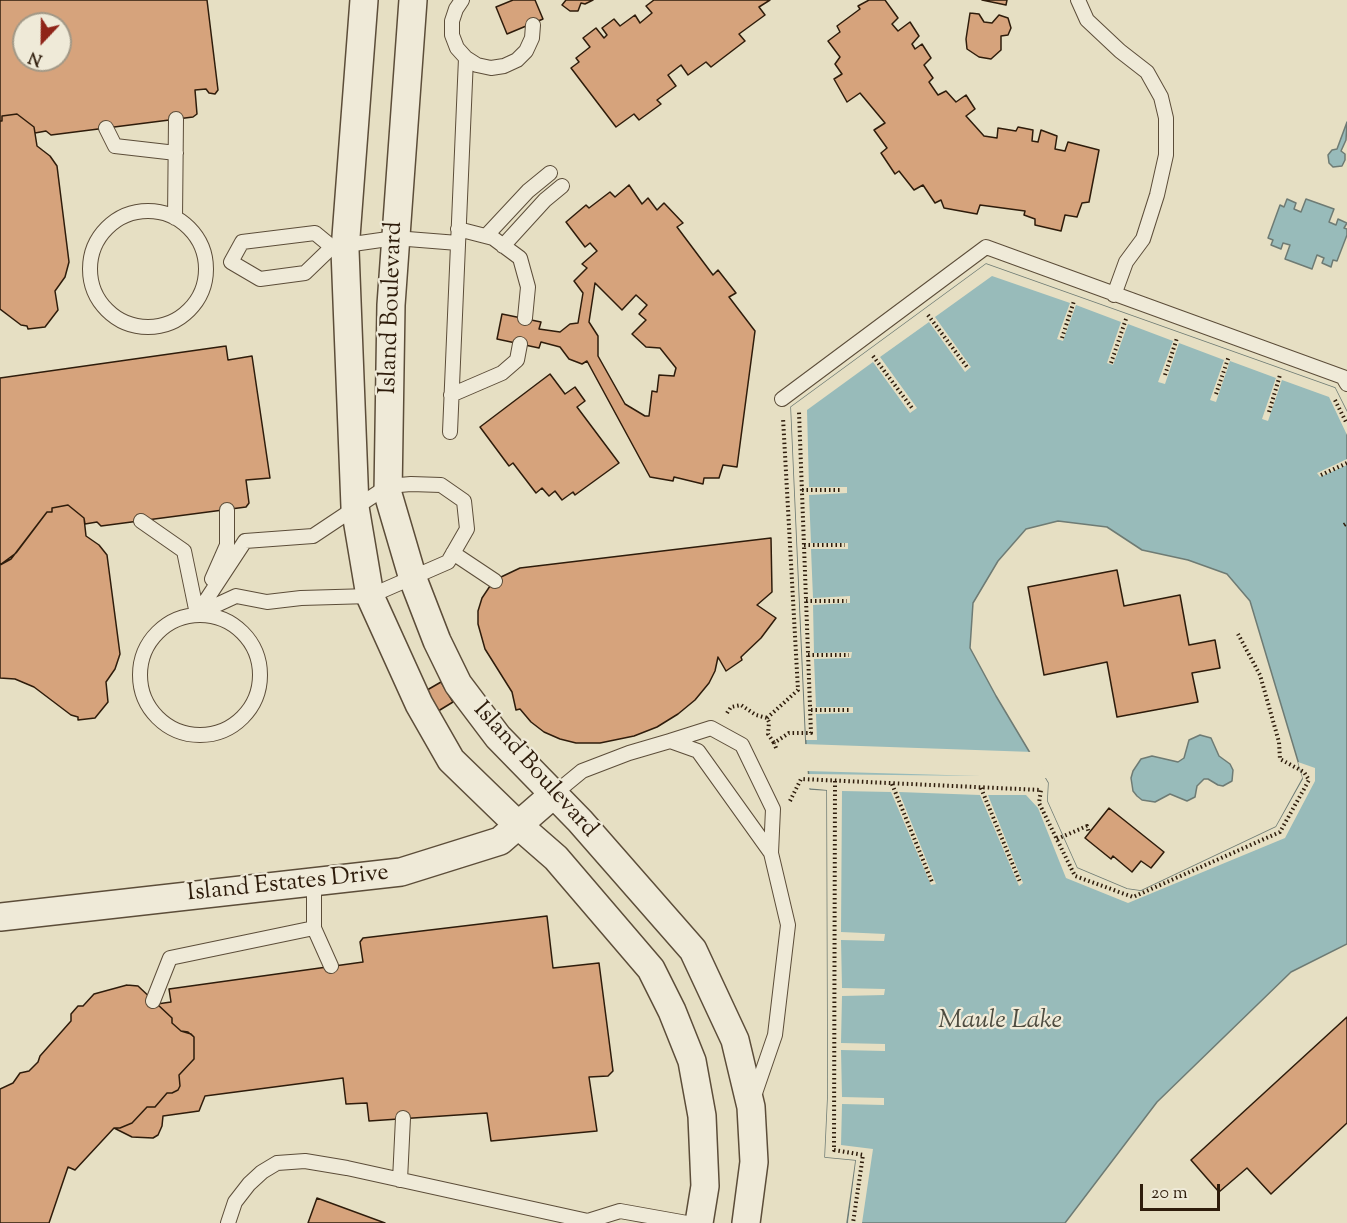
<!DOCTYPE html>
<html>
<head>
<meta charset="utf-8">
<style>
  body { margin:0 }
  #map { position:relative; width:1347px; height:1223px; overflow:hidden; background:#e6dfc3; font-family:"Sorts Mill Goudy",serif }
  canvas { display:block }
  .north { position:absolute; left:12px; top:12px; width:60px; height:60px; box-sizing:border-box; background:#efead8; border:2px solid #a29886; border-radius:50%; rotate:202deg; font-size:16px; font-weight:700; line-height:24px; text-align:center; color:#2e1c0b }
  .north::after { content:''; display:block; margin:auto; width:21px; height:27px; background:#8f2418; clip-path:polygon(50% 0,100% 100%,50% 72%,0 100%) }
  .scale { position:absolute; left:1140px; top:1184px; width:80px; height:27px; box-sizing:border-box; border:3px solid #2e1c0b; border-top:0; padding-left:8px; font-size:18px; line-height:21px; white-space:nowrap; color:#2e1c0b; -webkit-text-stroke:4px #efead8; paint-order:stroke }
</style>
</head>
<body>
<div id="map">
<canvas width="1347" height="1223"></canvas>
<div class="north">N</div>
<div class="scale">20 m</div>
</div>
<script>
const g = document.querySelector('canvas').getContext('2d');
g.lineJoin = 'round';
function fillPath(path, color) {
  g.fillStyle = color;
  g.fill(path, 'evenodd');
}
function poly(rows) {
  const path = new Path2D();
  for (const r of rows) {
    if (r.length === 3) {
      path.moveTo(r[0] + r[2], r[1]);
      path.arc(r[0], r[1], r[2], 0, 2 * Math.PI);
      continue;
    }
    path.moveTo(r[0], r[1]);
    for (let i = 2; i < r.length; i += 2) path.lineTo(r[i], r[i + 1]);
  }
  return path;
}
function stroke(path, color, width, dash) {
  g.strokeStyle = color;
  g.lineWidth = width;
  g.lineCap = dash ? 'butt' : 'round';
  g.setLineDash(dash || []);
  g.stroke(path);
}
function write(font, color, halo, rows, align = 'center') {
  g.font = font + ' "Sorts Mill Goudy",serif';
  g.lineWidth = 4.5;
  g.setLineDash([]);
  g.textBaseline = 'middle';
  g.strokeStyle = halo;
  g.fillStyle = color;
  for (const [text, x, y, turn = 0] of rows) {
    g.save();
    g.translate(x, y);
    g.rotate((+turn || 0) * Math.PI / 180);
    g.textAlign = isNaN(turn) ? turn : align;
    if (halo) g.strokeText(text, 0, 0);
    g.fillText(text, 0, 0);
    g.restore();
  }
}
const water = poly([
  [1347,122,1346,140,1341,151,1345,154,1345,160,1342,166,1333,167,1329,163,1328,155,1332,150,1337,149,1347,122],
  [1287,199,1296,203,1294,209,1301,212,1306,199,1334,209,1329,222,1336,225,1338,219,1347,223,1344,228,1347,229,1347,235,1337,261,1333,260,1331,267,1322,263,1324,258,1317,255,1312,269,1285,259,1290,245,1283,243,1281,249,1271,245,1273,240,1268,238,1280,205,1284,207,1287,199],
  [986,264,1335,388,1347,412,1347,944,1291,972,1157,1102,1065,1223,847,1223,856,1160,825,1157,828,1094,827,790,810,789,806,746,791,407,986,264],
  [1058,521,1107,527,1142,550,1188,560,1227,574,1250,601,1303,778,1276,827,1141,891,1127,889,1077,868,1047,801,1048,783,996,696,970,648,973,603,998,561,1026,529,1058,521],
  [1200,735,1211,738,1219,756,1230,764,1233,770,1232,781,1223,786,1218,785,1208,779,1204,779,1197,786,1195,797,1187,801,1170,794,1155,802,1142,800,1137,796,1133,791,1131,778,1133,771,1141,759,1152,756,1178,762,1184,758,1189,740,1200,735]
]);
fillPath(water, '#98bbba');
stroke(water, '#6e7b74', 1.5);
fillPath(poly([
  [986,264,1335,388,1347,412,1347,435,1329,397,1282,380,1268,421,1262,419,1276,378,1230,361,1216,402,1210,400,1224,360,1179,343,1165,384,1158,382,1173,341,1128,324,1113,365,1107,363,1121,322,1076,305,1063,341,1057,339,1070,303,992,276,935,317,971,367,965,372,929,322,880,357,917,408,910,413,873,362,807,410,809,487,847,487,847,493,809,495,811,543,848,543,848,549,811,549,813,598,850,596,850,603,813,605,814,653,852,652,851,658,814,659,816,707,853,707,853,713,816,714,817,740,806,740,791,407],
  [1347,459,1347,465,1320,477,1317,473],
  [803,744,1033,752,1048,778,1045,778,1048,783,1047,801,1077,868,1127,889,1141,891,1276,827,1303,779,1298,762,1315,768,1315,781,1285,838,1128,903,1066,878,1038,808,1026,795,988,795,1023,883,1019,886,980,795,899,792,936,884,931,885,891,792,842,791,841,932,885,934,884,941,841,940,842,988,885,989,884,995,842,996,841,1043,885,1044,885,1051,841,1050,842,1097,884,1098,884,1105,842,1104,841,1145,873,1149,862,1223,848,1223,856,1160,825,1157,828,1094,827,790,807,788,806,774,981,776,806,771]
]), '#e6dfc3');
const building = poly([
  [0,0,207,0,218,90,215,94,209,93,206,89,195,90,197,114,193,117,51,135,46,131,35,133,34,127,17,114,2,116,2,121,0,121,0,0],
  [24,24,60,24,60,60,24,60,24,24],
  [513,0,535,0,543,19,507,34,496,7,513,0],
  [566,0,593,0,585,4,581,3,578,11,570,11,562,5,566,0],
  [654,0,770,0,759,7,765,15,739,34,745,41,711,67,706,62,688,75,681,65,668,75,676,86,657,100,661,104,639,120,634,114,616,127,571,68,579,62,576,58,590,47,583,38,596,28,604,38,607,35,602,28,614,19,620,26,635,15,640,23,652,13,646,6,654,0],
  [869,0,885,0,898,18,892,24,898,31,910,22,919,36,912,44,915,49,922,44,931,58,924,65,933,78,929,82,938,95,946,91,956,102,966,95,975,109,966,116,984,136,997,138,998,128,1016,131,1018,127,1033,130,1032,141,1038,142,1041,130,1057,136,1055,149,1065,151,1068,142,1099,150,1089,202,1082,203,1077,217,1065,215,1061,231,1035,225,1035,219,1024,215,1025,211,980,205,977,214,944,208,941,200,935,203,923,185,914,190,899,171,895,174,881,153,887,148,874,130,885,123,860,93,847,102,834,79,842,74,835,64,840,57,828,41,840,32,837,26,860,9,858,6,869,0],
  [982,0,1007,0,1006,5,982,0],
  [970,13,979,14,984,22,992,23,999,15,1008,18,1011,28,1008,35,1001,36,1001,50,991,59,979,57,967,49,966,39,970,13],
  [17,114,34,127,37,146,50,156,57,166,69,262,65,277,55,291,58,310,45,327,28,329,27,326,21,325,0,309,0,121,2,121,2,116,17,114],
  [629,185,642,204,648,198,657,210,664,203,683,223,677,227,713,275,718,270,736,293,729,297,755,331,737,467,723,465,719,478,704,478,703,484,674,477,673,481,650,477,587,361,582,364,569,359,560,347,541,342,539,348,497,339,502,314,541,322,539,329,560,332,570,324,578,323,583,293,574,281,587,268,582,264,597,251,590,243,585,247,566,222,586,205,589,208,610,192,615,197,629,185],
  [595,283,622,310,636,295,647,305,639,314,646,320,632,334,646,347,660,348,676,368,674,376,659,375,657,392,652,391,649,416,645,416,625,404,598,356,598,336,589,322,595,283],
  [226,346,228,360,252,356,270,478,246,480,249,503,246,507,101,526,97,522,85,524,84,518,68,505,52,508,52,512,47,512,11,559,0,565,0,378,226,346],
  [550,374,565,394,575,387,585,401,577,407,619,463,575,495,573,492,562,500,555,491,549,496,542,488,536,493,513,463,509,466,480,427,550,374],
  [68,505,84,518,86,536,99,545,107,555,120,654,115,669,106,682,108,702,95,718,78,720,78,717,71,715,34,687,15,679,0,678,0,565,16,553,47,512,52,512,52,508,68,505],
  [771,538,772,592,757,605,776,618,761,638,741,657,742,660,726,671,718,657,715,671,709,683,695,700,678,714,657,727,634,736,600,743,576,743,560,739,544,732,531,722,520,709,516,710,512,692,485,649,478,624,478,611,482,598,490,586,501,577,520,568,771,538],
  [1117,570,1124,606,1180,595,1189,645,1215,640,1220,668,1192,673,1198,702,1117,717,1107,662,1044,675,1028,587,1117,570],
  [441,682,453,702,435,713,422,693,441,682],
  [1109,808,1164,852,1151,868,1141,861,1132,872,1113,856,1111,859,1085,838,1109,808],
  [547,916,553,968,599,963,613,1071,608,1076,589,1077,597,1131,491,1141,487,1113,369,1121,367,1103,346,1104,343,1078,205,1096,199,1111,163,1116,162,1126,158,1135,153,1138,132,1137,114,1128,120,1128,132,1123,147,1107,155,1107,167,1093,172,1093,178,1090,180,1086,179,1075,194,1059,194,1037,191,1034,181,1031,172,1023,172,1018,157,1004,171,1002,169,989,363,962,360,942,363,938,547,916],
  [127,985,138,986,172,1018,172,1023,181,1031,188,1032,194,1037,194,1059,179,1075,180,1086,178,1090,172,1093,167,1093,155,1107,147,1107,132,1123,120,1128,114,1128,75,1170,68,1167,49,1223,0,1223,0,1089,13,1083,20,1073,29,1071,38,1062,40,1056,71,1021,71,1014,78,1006,83,1006,94,994,127,985],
  [1347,1017,1347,1123,1271,1194,1247,1168,1219,1192,1191,1160,1347,1017],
  [317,1198,385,1223,308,1223,317,1198]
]);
fillPath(building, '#d6a37c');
stroke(building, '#2e1c0b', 1.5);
const service = poly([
  [462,0,456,9,452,21,452,35,457,48,466,58,477,65,491,68,504,66,517,60,526,51,532,38,533,25],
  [1078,0,1087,20,1120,51,1147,72,1161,97,1166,118,1166,155,1157,195,1143,239,1126,262,1114,295],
  [106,128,115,146,176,153],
  [148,269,58],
  [175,218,176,119],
  [458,229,493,238,520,258,528,287,525,318],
  [486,236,528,191,550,173],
  [503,246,545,200,562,186],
  [332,247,315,233,242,242,231,262,260,279,305,273,332,247,395,238,458,243],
  [451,395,502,373,517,360,520,344],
  [782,399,986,247,1343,377,1347,384],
  [450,432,466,58],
  [411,484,441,485,464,501,467,529,448,562,370,596,301,598,267,602,236,596,197,614,245,541,313,536,388,486,411,484],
  [141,521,184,551,197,614],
  [453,553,495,581],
  [212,579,227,545,227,510],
  [200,675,60],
  [670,741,711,728,742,745,773,809,771,853],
  [554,794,582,771,629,753,670,741,698,751,771,853,788,925,775,1035,753,1099],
  [314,928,331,966],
  [153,1001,170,958,314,928,314,882],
  [400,1180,403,1118],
  [228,1223,235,1202,249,1184,262,1172,277,1163,305,1161,347,1168,588,1221,620,1211,687,1223]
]);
const minor = poly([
  [364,0,345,250,355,507,370,596,419,704,451,760,517,824,556,858,651,969,672,1011,692,1061,702,1116,705,1186,699,1223],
  [413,0,391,305,388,494,413,579,437,641,458,684,498,737,580,821,693,950,735,1040,751,1107,754,1162,746,1223],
  [0,917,401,872,500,841,554,794]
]);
stroke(service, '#5c4d39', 16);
stroke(minor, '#5c4d39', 30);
stroke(poly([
  [928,315,967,367],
  [1062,338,1074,301],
  [873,356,912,408],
  [1111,363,1126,319],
  [1165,375,1177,338],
  [1216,394,1229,356],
  [1335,400,1347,424],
  [1269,412,1280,375],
  [1321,475,1347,463],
  [802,490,842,490],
  [1344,525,1347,523],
  [804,545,845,545],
  [806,601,847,601],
  [808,655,849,655],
  [811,710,851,710],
  [727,713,731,707,741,705,756,715,767,718,769,722,768,734,774,743],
  [767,718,798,690,783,418],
  [776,748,774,743,789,733,811,733,799,412],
  [835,781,834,1150,863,1155,853,1223],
  [892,784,932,882],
  [981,788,1020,882],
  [790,801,801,779,1041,790,1039,803,1075,876,1133,897,1280,832,1309,780,1304,772,1280,759,1279,742,1260,675,1238,634],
  [1057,839,1087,826,1089,833]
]), '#2e1c0b', 4, [1.5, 3]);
stroke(service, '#efead8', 14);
stroke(minor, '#efead8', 27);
write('24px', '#2e1c0b', '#efead8', [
  ["Island Boulevard",393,308,-88],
  ["Island Boulevard",534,771,48],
  ["Island Estates Drive",288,885,-6]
]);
write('italic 26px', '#4e4c40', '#efead8', [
  ["Maule Lake",1000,1023]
]);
</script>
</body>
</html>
